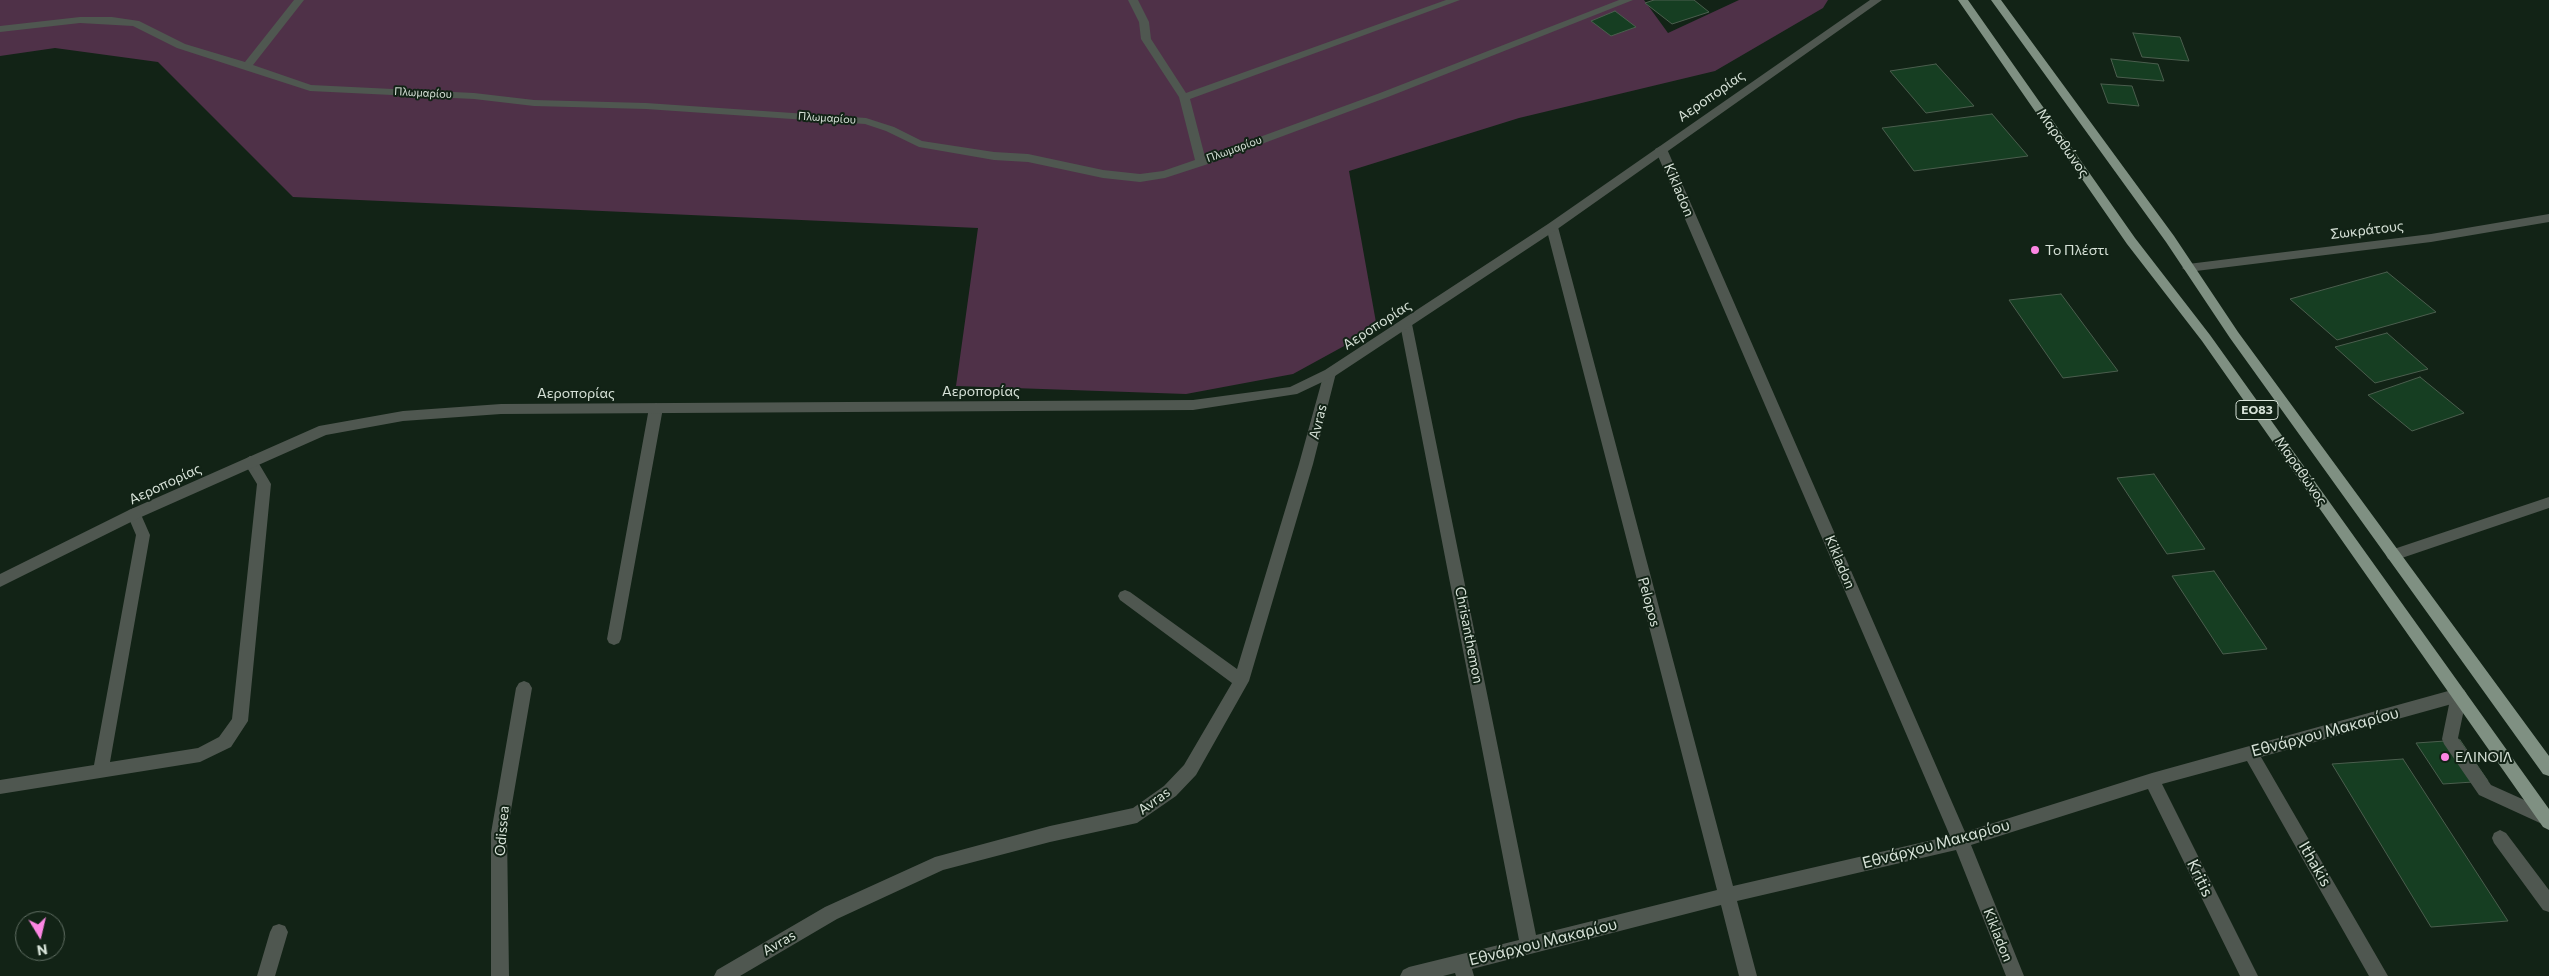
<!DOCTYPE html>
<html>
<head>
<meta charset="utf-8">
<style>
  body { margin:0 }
  #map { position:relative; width:2549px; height:976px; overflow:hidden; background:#122316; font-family:Commissioner,sans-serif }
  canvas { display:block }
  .north { position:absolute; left:15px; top:911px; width:50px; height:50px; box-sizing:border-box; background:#122316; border:1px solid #616f64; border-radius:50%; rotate:171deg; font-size:14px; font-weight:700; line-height:20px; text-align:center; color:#d7e2d8 }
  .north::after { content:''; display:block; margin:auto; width:18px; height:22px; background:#fc86e3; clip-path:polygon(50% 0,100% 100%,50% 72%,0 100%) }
</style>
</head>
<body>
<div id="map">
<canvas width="2549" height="976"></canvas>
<div class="north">N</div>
</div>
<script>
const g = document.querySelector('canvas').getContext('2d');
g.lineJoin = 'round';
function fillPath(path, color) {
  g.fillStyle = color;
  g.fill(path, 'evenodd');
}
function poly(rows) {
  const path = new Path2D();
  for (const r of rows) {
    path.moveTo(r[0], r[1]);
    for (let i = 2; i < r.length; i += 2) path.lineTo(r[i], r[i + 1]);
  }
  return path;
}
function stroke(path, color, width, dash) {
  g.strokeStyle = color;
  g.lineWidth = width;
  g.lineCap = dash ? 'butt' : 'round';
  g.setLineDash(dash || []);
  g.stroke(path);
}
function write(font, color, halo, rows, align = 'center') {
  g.font = font + ' Commissioner,sans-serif';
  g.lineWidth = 4;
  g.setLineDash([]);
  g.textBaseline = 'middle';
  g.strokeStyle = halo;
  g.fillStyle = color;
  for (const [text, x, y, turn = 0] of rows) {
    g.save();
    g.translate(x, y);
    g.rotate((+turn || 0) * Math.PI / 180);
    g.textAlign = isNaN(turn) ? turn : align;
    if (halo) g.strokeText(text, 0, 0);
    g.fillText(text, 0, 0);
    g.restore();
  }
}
fillPath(poly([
  [0,0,1644,0,1668,33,1739,0,1828,0,1823,8,1715,71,1519,118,1349,171,1377,328,1293,374,1186,394,956,386,978,228,293,197,158,62,55,48,0,56]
]), '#4f3148');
const building = poly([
  [1654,0,1694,0,1709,12,1672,24,1645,3,1654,0],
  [1615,11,1636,27,1611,36,1591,21,1615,11],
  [2133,33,2180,37,2189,61,2142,57,2133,33],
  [2111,59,2158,64,2164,81,2117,77,2111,59],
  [1936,64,1974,106,1926,113,1890,71,1936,64],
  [2101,84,2132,86,2139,106,2108,103,2101,84],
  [1992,114,2028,156,1914,171,1882,128,1992,114],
  [2387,272,2436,312,2337,340,2290,299,2387,272],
  [2061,294,2118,371,2063,378,2009,300,2061,294],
  [2387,333,2428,369,2375,383,2335,347,2387,333],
  [2420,377,2464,413,2412,431,2368,395,2420,377],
  [2154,474,2205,549,2167,554,2117,478,2154,474],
  [2214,571,2267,649,2223,654,2172,576,2214,571],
  [2460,740,2488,781,2443,784,2416,743,2460,740],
  [2403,759,2508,921,2431,927,2332,764,2403,759]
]);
fillPath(building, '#163e22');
stroke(building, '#4b5e4e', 1);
fillPath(poly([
  [2549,497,2549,508,2393,561,2388,559,2386,555,2388,551,2549,497],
  [2459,688,2464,690,2467,695,2458,738,2491,785,2549,811,2549,824,2540,823,2479,795,2444,744,2442,739,2451,695,2454,690,2459,688],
  [2500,830,2506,833,2549,890,2549,912,2543,910,2494,843,2492,838,2494,833,2500,830]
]), '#4f5750');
fillPath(poly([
  [294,0,304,0,253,65,311,85,474,93,534,100,646,103,866,118,894,127,922,141,994,152,1028,154,1103,170,1140,174,1163,171,1195,160,1179,97,1141,39,1139,22,1128,0,1138,0,1149,22,1151,39,1186,93,1446,0,1460,0,1190,99,1205,157,1380,93,1619,0,1633,0,1388,97,1205,165,1165,178,1140,182,1103,178,1028,162,994,160,919,147,886,131,865,124,646,109,534,106,474,99,310,91,177,48,133,26,80,23,0,32,0,26,80,17,112,17,139,21,185,44,245,62,294,0],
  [1661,146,1667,149,1965,832,2152,773,2459,688,2464,690,2467,695,2464,700,2459,702,2261,757,2388,976,2369,976,2247,761,2162,784,2258,976,2240,976,2148,789,1971,845,2024,976,2006,976,1956,850,1737,901,1757,976,1739,976,1721,905,1472,969,1474,976,1456,976,1455,973,1443,976,1400,976,1403,970,1409,967,1519,940,1400,324,1406,320,1412,324,1536,935,1717,890,1546,227,1552,223,1558,227,1733,886,1950,836,1655,149,1661,146],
  [2549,214,2549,222,2431,242,2188,272,2182,268,2188,264,2431,234,2549,214],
  [1330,368,1336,373,1313,464,1249,681,1196,775,1176,796,1137,823,1050,842,943,870,837,919,740,976,714,976,717,970,825,907,935,857,1050,826,1133,808,1164,786,1184,765,1232,683,1120,600,1118,596,1120,592,1125,590,1130,592,1237,669,1299,464,1324,373,1330,368],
  [656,403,663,408,621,639,619,643,614,645,609,643,607,639,649,408,656,403],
  [250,456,255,457,271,484,248,721,231,747,200,762,0,794,0,780,94,765,136,535,127,514,129,510,134,508,139,510,150,535,110,762,198,748,219,737,232,719,257,484,243,461,250,456],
  [524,681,529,683,532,688,507,833,509,976,491,976,491,833,516,688,519,683,524,681],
  [279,924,285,926,288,932,275,976,257,976,270,932,273,926,279,924]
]), '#4f5750');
fillPath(poly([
  [1870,0,1882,0,1556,230,1335,376,1297,394,1193,410,501,414,403,421,326,435,139,518,0,587,0,574,129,510,319,426,403,411,501,404,1193,400,1290,387,1325,370,1548,224,1870,0]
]), '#4f5750');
fillPath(poly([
  [1958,0,1968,0,2135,238,2210,335,2549,809,2549,830,2543,827,2202,341,2127,244,1958,0],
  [1991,0,2001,0,2174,236,2238,332,2549,756,2549,776,2543,774,2230,338,2166,242,1991,0]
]), '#7f9082');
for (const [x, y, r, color] of [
  [2035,250,5,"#fc86e3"],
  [2445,757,5,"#fc86e3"]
]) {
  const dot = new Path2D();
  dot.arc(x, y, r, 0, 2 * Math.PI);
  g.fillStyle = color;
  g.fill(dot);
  stroke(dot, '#122316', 2);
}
write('11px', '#d7e2d8', '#122316', [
  ["Πλωμαρίου",423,93,3],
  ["Πλωμαρίου",827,118,4],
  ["Πλωμαρίου",1234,149,-20]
]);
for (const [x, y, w] of [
  [2257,410,42]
]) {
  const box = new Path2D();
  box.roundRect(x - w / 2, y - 9.5, w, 19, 4);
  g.fillStyle = '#122316';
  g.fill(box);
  stroke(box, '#d7e2d8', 1);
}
write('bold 12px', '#d7e2d8', null, [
  ["ΕΟ83",2257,410]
]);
write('14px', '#d7e2d8', '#122316', [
  ["Αεροπορίας",1711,96,-35],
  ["Μαραθώνος",2063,143,55],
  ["Kikladon",1679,190,67],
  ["Σωκράτους",2367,230,-7],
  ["Αεροπορίας",1377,325,-33],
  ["Αεροπορίας",981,391],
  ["Αεροπορίας",576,393],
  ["Avras",1318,422,-76],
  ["Μαραθώνος",2301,471,55],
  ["Αεροπορίας",165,484,-25],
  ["Kikladon",1840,562,67],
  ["Pelopos",1649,602,75],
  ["Chrisanthemon",1469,635,79],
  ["Avras",1154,801,-36],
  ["Odissea",502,831,-85],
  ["Kikladon",1998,935,68],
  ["Avras",779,943,-30]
]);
write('14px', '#d7e2d8', '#122316', [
  ["Το Πλέστι",2045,250],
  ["ΕΛΙΝΟΙΛ",2455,757]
], 'left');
write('16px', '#d7e2d8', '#122316', [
  ["Εθνάρχου Μακαρίου",2325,732,-15],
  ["Εθνάρχου Μακαρίου",1936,844,-15],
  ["Ithakis",2315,864,60],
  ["Kritis",2200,878,64],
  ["Εθνάρχου Μακαρίου",1543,942,-14]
]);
</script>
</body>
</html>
